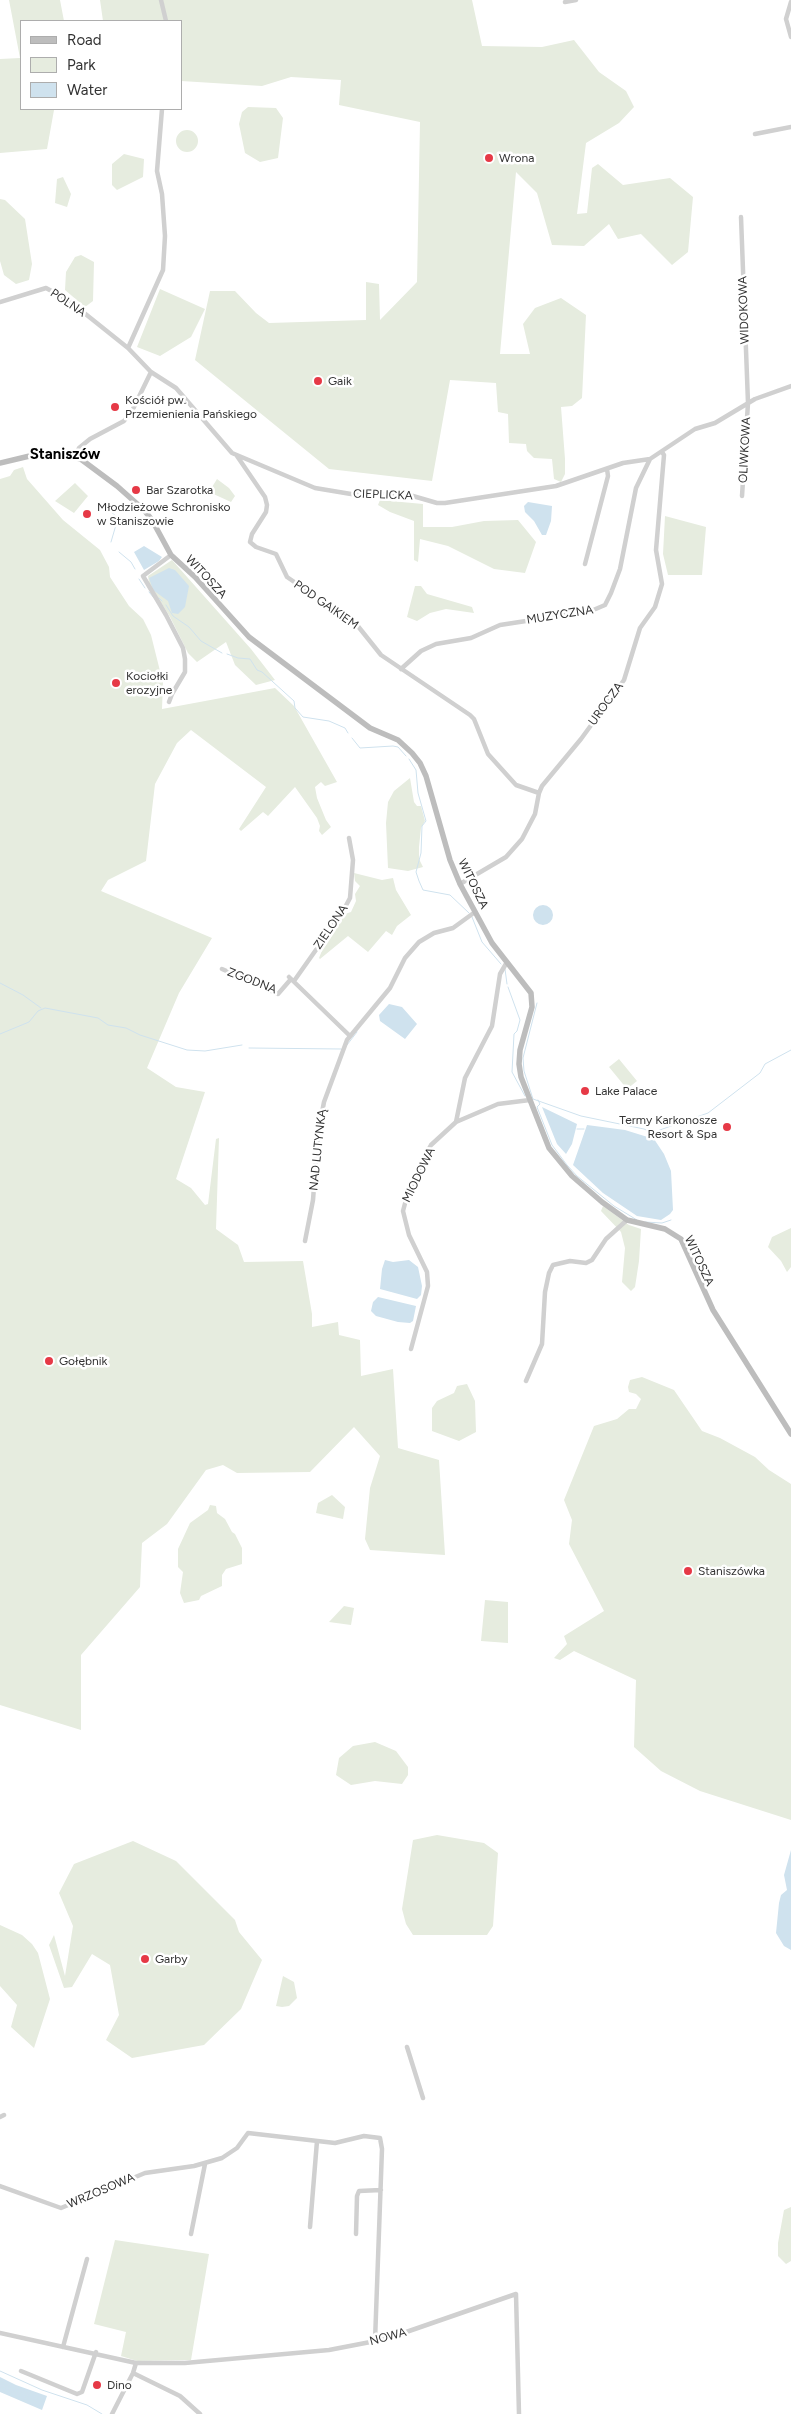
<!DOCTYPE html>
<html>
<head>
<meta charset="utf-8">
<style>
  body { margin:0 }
  #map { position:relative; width:791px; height:2414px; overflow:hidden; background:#fff; font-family:Figtree,sans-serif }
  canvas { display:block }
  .legend { position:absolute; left:20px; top:20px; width:162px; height:90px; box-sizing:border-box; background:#fff; border:1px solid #adadad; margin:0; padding:6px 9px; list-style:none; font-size:15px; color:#333 }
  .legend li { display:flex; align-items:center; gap:10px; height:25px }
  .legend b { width:25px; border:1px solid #adadad }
</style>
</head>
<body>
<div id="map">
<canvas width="791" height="2414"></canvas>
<ul class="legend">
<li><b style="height:6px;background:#bdbdbd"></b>Road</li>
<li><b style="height:14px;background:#e6ecdf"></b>Park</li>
<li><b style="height:14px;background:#cfe2ee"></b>Water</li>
</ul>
</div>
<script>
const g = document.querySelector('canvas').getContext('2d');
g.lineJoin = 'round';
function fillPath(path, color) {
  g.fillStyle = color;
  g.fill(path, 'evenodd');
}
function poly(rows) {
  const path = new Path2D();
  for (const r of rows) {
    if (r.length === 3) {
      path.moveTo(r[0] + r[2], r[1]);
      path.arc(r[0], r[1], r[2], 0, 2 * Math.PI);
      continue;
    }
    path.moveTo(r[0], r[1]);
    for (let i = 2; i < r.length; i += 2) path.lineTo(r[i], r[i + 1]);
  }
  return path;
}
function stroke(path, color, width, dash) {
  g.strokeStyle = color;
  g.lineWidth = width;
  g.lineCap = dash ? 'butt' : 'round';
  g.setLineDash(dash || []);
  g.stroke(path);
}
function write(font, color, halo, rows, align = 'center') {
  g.font = font + ' Figtree,sans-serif';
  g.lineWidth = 5;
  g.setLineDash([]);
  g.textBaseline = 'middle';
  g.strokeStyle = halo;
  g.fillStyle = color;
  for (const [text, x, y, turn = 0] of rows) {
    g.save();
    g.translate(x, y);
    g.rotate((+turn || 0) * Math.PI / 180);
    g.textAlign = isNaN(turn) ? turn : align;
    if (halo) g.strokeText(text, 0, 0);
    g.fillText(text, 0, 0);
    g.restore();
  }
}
fillPath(poly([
  [9,0,60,0,64,21,21,21,21,109,70,109,54,110,47,149,0,153,0,59,20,58],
  [100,0,472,0,482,46,542,47,574,40,599,72,626,91,634,107,619,123,586,143,577,214,587,213,592,168,598,164,623,185,670,178,693,197,688,252,672,265,641,234,618,239,609,224,584,246,552,245,537,193,516,172,500,354,530,354,523,324,535,308,561,298,586,315,582,398,572,406,561,407,565,459,565,474,561,482,554,479,552,459,534,458,527,451,526,444,509,443,508,414,498,412,496,383,450,380,432,481,329,469,195,360,210,291,235,291,256,313,269,323,366,320,366,282,379,284,380,320,417,282,420,122,339,105,341,80,291,77,262,86,181,81,181,21,103,21],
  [248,107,276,108,283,118,278,158,260,162,245,153,239,124,242,112],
  [187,141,11],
  [124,154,144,159,143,177,117,190,112,185,112,164],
  [63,177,71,194,67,207,55,203,57,179],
  [0,199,5,200,25,219,32,264,29,280,16,284,4,275,0,261],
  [81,255,94,262,93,301,85,307,65,290,66,272,75,257],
  [160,289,205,309,191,337,160,356,137,347],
  [23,467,27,479,63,520,100,550,109,567,110,577,129,606,143,619,151,635,163,683,162,709,275,688,294,706,337,782,325,786,321,782,315,787,317,798,326,820,331,827,322,835,319,831,320,826,317,818,295,787,268,816,263,812,241,831,239,829,266,787,191,730,177,743,155,784,146,861,108,880,101,891,212,938,179,993,147,1068,176,1087,205,1092,176,1179,191,1188,205,1205,208,1204,216,1139,219,1138,216,1229,238,1245,244,1262,303,1261,312,1314,312,1327,338,1322,339,1335,360,1340,361,1376,393,1369,398,1448,439,1460,445,1555,370,1550,365,1539,370,1488,380,1456,354,1427,310,1472,237,1473,223,1465,206,1470,167,1524,142,1543,140,1587,81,1655,81,1730,0,1705,0,479,10,476,14,470],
  [217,479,229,488,235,496,231,502,209,492],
  [75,483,88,496,74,513,55,501],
  [380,500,423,504,423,527,452,527,484,521,518,520,536,542,525,573,494,569,448,546,420,539,418,562,414,560,414,521,390,512,378,505],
  [665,516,706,527,702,575,668,575,663,554],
  [172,560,251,649,275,680,256,685,235,665,226,642,197,662,188,653,170,617,149,583,148,576],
  [415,586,421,586,427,594,472,607,474,613,446,609,430,613,417,621,407,617],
  [410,778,414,802,417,806,421,806,425,821,421,828,419,847,419,859,423,867,408,871,388,868,386,823,388,802,394,791],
  [354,873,382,880,393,878,396,890,411,915,397,926,392,935,386,931,368,952,348,936,320,959,319,958,323,948,345,914,351,912,356,901,355,894,360,886,355,881],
  [619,1059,637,1081,627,1089,609,1067],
  [603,1206,629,1225,641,1229,639,1261,635,1287,631,1291,622,1282,625,1248,621,1232,601,1211],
  [791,1228,791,1267,787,1272,781,1261,768,1247,772,1237],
  [642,1377,674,1390,702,1431,720,1438,755,1457,769,1470,791,1484,791,1820,700,1791,661,1771,634,1747,636,1680,574,1651,560,1660,554,1658,567,1644,564,1636,604,1611,569,1544,572,1520,564,1500,594,1426,617,1419,629,1409,636,1409,641,1399,636,1394,629,1392,628,1387,630,1380],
  [467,1384,475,1401,476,1432,459,1441,432,1431,432,1408,437,1401,454,1393,457,1386],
  [332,1495,345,1507,343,1519,316,1513,318,1503],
  [210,1505,216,1506,217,1513,225,1519,232,1532,235,1534,242,1548,242,1564,226,1569,222,1575,222,1586,201,1596,199,1600,184,1603,180,1593,183,1572,178,1567,178,1549,190,1523,208,1510],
  [485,1600,508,1602,508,1643,481,1641],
  [344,1606,354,1608,351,1625,329,1622],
  [375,1742,396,1751,408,1767,408,1775,402,1784,375,1781,351,1785,336,1775,339,1758,353,1746],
  [437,1835,484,1843,498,1853,493,1926,487,1935,413,1935,406,1924,402,1909,413,1840],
  [133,1841,176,1861,235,1920,239,1932,262,1960,241,2009,204,2045,132,2058,106,2040,119,2015,110,1965,92,1954,72,1987,64,1988,49,1945,54,1935,65,1976,73,1926,59,1893,74,1864],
  [0,1925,22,1935,32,1944,38,1953,50,1999,34,2048,11,2027,17,2005,0,1986],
  [283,1976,294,1982,297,1998,289,2006,282,2007,276,2006],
  [791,2207,791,2261,786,2264,778,2256,778,2243,784,2210],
  [115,2240,209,2254,191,2360,137,2361,121,2356,126,2332,94,2324]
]), '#e6ecdf');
fillPath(poly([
  [528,502,552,506,551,521,546,535,542,535,534,521,525,512,524,506],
  [144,546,162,557,159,561,144,570,134,552],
  [169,568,175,570,189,586,185,607,178,614,172,613,168,601,153,590,149,578],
  [543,915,10],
  [389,1004,402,1007,417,1024,405,1039,380,1021,379,1015],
  [542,1107,577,1124,572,1144,566,1154,557,1144],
  [587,1125,625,1130,654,1139,664,1154,671,1171,673,1210,670,1214,661,1220,637,1216,603,1193,573,1165],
  [385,1260,393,1262,409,1260,418,1267,422,1286,421,1295,417,1299,380,1289,382,1269],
  [378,1297,416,1306,413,1321,410,1323,398,1322,376,1316,371,1311,373,1302],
  [791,1850,791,1950,784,1946,776,1933,779,1903,781,1895,787,1890,784,1875],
  [0,2377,16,2385,47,2396,42,2410,0,2392]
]), '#cfe2ee');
stroke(poly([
  [100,502,118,518,111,542],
  [119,552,131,562,135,569],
  [139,579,145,588],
  [149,592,154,598],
  [159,598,162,601],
  [166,605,173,616,189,627,201,641,222,653],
  [227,654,238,658,250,659,257,670,262,672,294,701,295,708,303,717,329,721,345,728,348,733],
  [352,738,360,748,393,746,398,747,406,756],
  [409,759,416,770,418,793,426,821,422,826,421,853,416,872,419,881,423,890,450,895,469,913],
  [472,917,482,942,501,964],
  [505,969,507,984],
  [0,983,23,995,41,1008],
  [508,987,520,1020,517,1031,514,1034,512,1072,525,1096],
  [537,1003,523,1058,524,1071,533,1099,581,1116,644,1129,653,1133,654,1139],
  [0,1034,29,1022,38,1011,45,1008,98,1018,108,1025,126,1028,140,1035,187,1050,205,1051,242,1045],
  [347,1045,357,1032],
  [249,1048,341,1049],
  [538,1100,540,1104,537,1107,552,1145,567,1165,577,1176,614,1206,637,1220],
  [577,1129,584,1129],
  [657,1131,708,1113,760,1073,765,1064,791,1050],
  [645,1222,662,1223,671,1220],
  [0,2371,42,2390,87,2405,102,2414]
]), '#cfe2ee', 1);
stroke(poly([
  [161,0,166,21],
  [565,2,576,0],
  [791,2,786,19,791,37],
  [755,134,791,127],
  [741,217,748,403,742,496],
  [0,302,46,288,68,300,128,348,151,372,176,388,232,453,315,488,351,494,406,494,437,503,445,503,556,486,623,463,650,459,695,429,715,423,755,399,791,386],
  [128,348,163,270,165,236,162,194,157,171,162,109],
  [237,456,265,497,267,505,266,512,252,534,250,542,256,547,276,554,287,577,357,625,381,655,470,715,474,719,488,754,516,785,539,793],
  [74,457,79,448,90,439,124,421,133,409,151,372],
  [585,564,608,476,607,469],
  [401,669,421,651,436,644,471,638,500,625,591,611,605,605,611,593,620,569,636,488,650,459],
  [169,702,172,694,185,672,185,659,183,648,166,615,143,576,171,555],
  [460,884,506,857,522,839,535,814,539,793,542,786,581,739,624,680,640,628,655,607,662,584,656,550,664,455,662,452],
  [222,969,278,994,291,979],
  [289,977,350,1036],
  [294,981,342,913,350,898,353,860,349,838],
  [456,1122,465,1078,492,1026,500,974,507,962],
  [305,1241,313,1200,318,1134,324,1102,347,1040,390,988,405,958,419,942,434,933,453,928,475,912],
  [411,1349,428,1286,427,1272,409,1235,403,1211,407,1196,426,1154,431,1145,456,1122,498,1104,530,1100],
  [526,1381,542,1344,545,1292,549,1273,553,1265,570,1261,586,1263,592,1260,606,1239,627,1220],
  [407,2047,423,2098],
  [0,2117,4,2115],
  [0,2186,61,2208,145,2173,194,2166,222,2158,237,2148,248,2133,335,2143,364,2136,380,2138,382,2149,375,2341],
  [310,2227,317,2141],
  [191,2234,205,2164],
  [356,2234,357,2196,359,2191,381,2190],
  [0,2333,136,2363,185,2363,329,2350,386,2339,516,2294,519,2414],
  [63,2347,87,2259],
  [21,2371,77,2394,82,2392,96,2352],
  [133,2373,180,2396,200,2414],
  [112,2414,133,2373,136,2363]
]), '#d0d0d0', 4.5);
stroke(poly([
  [0,463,38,454,74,457,82,460,117,486,144,510,152,520,171,555,195,577,249,637,370,728,398,740,412,753,420,763,426,776,450,860,460,884,492,943,531,993,532,1007,520,1050,519,1064,521,1077,549,1148,572,1176,602,1202,627,1220,665,1229,681,1239,713,1310,791,1434]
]), '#bdbdbd', 5.5);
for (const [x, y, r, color] of [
  [489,158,5,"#e63946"],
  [318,381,5,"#e63946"],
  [115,407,5,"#e63946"],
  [136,490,5,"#e63946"],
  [87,514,5,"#e63946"],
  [116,683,5,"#e63946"],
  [585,1091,5,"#e63946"],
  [727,1127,5,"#e63946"],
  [49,1361,5,"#e63946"],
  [688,1571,5,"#e63946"],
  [145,1959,5,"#e63946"],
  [97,2385,5,"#e63946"]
]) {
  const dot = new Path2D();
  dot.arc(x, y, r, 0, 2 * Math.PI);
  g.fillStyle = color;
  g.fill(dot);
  stroke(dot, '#fff', 2);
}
write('12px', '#333', '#fff', [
  ["Wrona",499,158],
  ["Gaik",328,381],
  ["Kościół pw.",125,400],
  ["Przemienienia Pańskiego",125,414],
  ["Bar Szarotka",146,490],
  ["Młodzieżowe Schronisko",97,507],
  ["w Staniszowie",97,521],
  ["Kociołki",126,676],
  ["erozyjne",126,690],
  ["Lake Palace",595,1091],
  ["Termy Karkonosze",717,1120,"right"],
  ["Resort & Spa",717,1134,"right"],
  ["Gołębnik",59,1361],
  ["Staniszówka",698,1571],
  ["Garby",155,1959],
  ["Dino",107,2385]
], 'left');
write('12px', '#333', '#fff', [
  ["POLNA",68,303,34],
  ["WIDOKOWA",744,310,-92],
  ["OLIWKOWA",745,450,-87],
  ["CIEPLICKA",383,495,2],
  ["WITOSZA",206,577,47],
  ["POD GAIKIEM",326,605,35],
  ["MUZYCZNA",560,615,-9],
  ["UROCZA",606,704,-54],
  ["WITOSZA",473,884,64],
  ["ZIELONA",331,927,-56],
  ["ZGODNA",252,981,21],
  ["NAD LUTYNKĄ",318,1150,-84],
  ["MIODOWA",419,1175,-64],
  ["WITOSZA",699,1261,65],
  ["WRZOSOWA",101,2191,-23],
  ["NOWA",388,2337,-15]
]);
write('bold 15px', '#000', '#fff', [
  ["Staniszów",65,455]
]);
</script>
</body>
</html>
